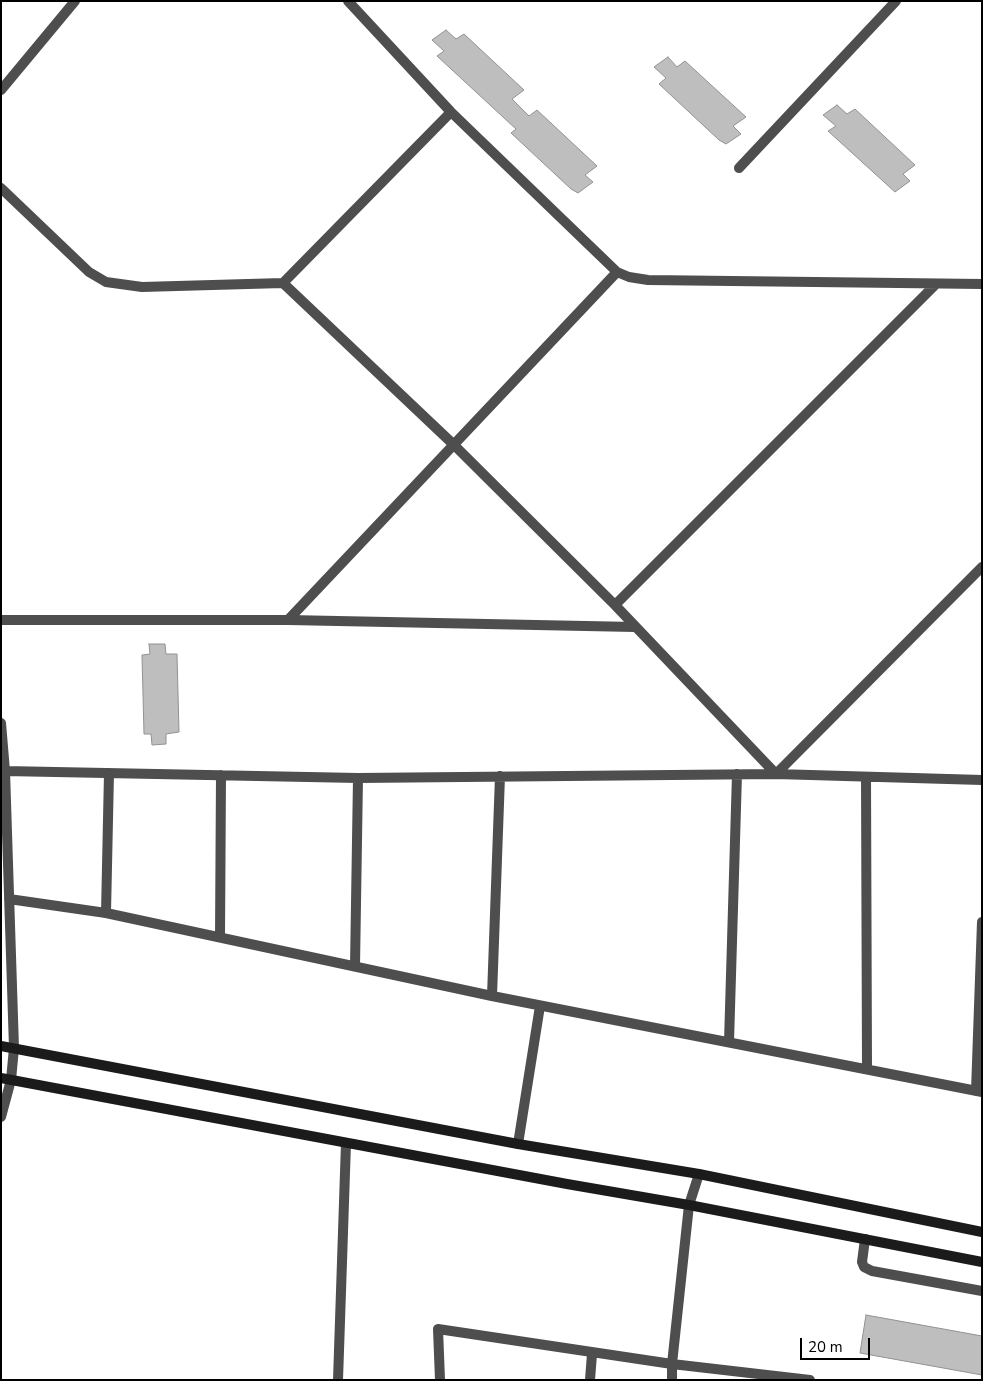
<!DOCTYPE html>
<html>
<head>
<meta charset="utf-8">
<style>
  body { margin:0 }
  #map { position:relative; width:983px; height:1381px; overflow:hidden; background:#fff; font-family:"Nunito Sans",sans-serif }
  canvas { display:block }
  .frame { position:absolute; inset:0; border:2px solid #000; pointer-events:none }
  .scale { position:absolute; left:800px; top:1338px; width:70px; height:22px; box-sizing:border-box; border:2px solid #000; border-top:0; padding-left:6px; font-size:15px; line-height:18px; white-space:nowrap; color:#000; -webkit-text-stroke:4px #fff; paint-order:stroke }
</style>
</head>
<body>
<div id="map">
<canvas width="983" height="1381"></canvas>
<div class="frame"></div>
<div class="scale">20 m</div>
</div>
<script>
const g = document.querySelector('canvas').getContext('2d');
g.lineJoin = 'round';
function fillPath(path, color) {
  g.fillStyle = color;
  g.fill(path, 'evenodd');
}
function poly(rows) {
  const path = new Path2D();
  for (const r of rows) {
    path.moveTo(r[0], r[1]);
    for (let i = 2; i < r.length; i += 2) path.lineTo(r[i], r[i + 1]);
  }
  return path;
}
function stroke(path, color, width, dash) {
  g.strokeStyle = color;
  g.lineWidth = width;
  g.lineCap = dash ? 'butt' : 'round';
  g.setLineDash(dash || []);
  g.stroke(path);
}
const building = poly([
  [446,30,456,39,464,34,524,90,512,99,529,116,537,110,597,166,585,175,593,182,578,193,571,189,511,133,516,129,437,56,444,51,432,40,446,30],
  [668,57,677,67,685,61,746,117,733,126,741,134,726,144,719,140,659,84,666,78,654,67,668,57],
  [837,105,847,114,855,109,915,165,903,174,910,181,895,192,828,131,836,126,823,115,837,105],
  [149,644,165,644,166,654,177,654,179,732,166,734,166,744,152,745,151,734,144,734,142,655,150,654,149,644],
  [866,1315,982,1336,982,1375,860,1353,866,1315]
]);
fillPath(building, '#bebebe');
stroke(building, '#929292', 1);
stroke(poly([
  [348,1,451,112,617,272],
  [1,90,75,1],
  [739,168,896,1],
  [1,188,89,272,106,282,142,287,283,283,451,112],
  [283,283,453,444,615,605,776,774,982,567],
  [615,605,935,285],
  [1,620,288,620,617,272,629,277,648,280,982,284],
  [288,620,635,627],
  [1,723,5,771,14,1048,11,1080,1,1117],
  [5,771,358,778,776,774,982,780],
  [866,777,867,1069],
  [9,899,106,913,492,996,982,1092],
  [106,913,109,773],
  [220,937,221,775],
  [355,966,358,778],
  [492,996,500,776],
  [729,1042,737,774],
  [976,1091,982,922],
  [518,1144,540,1006],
  [699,1174,689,1205,672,1364,810,1380],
  [865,1239,862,1262,864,1267,872,1271,982,1291],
  [338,1380,346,1143],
  [440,1380,438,1329,672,1364,672,1380],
  [590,1380,592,1354]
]), '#4e4e4e', 10);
stroke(poly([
  [1,1046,518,1144,699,1174,982,1232],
  [1,1078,567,1184,689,1205,982,1262]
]), '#1b1b1b', 10);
</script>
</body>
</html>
